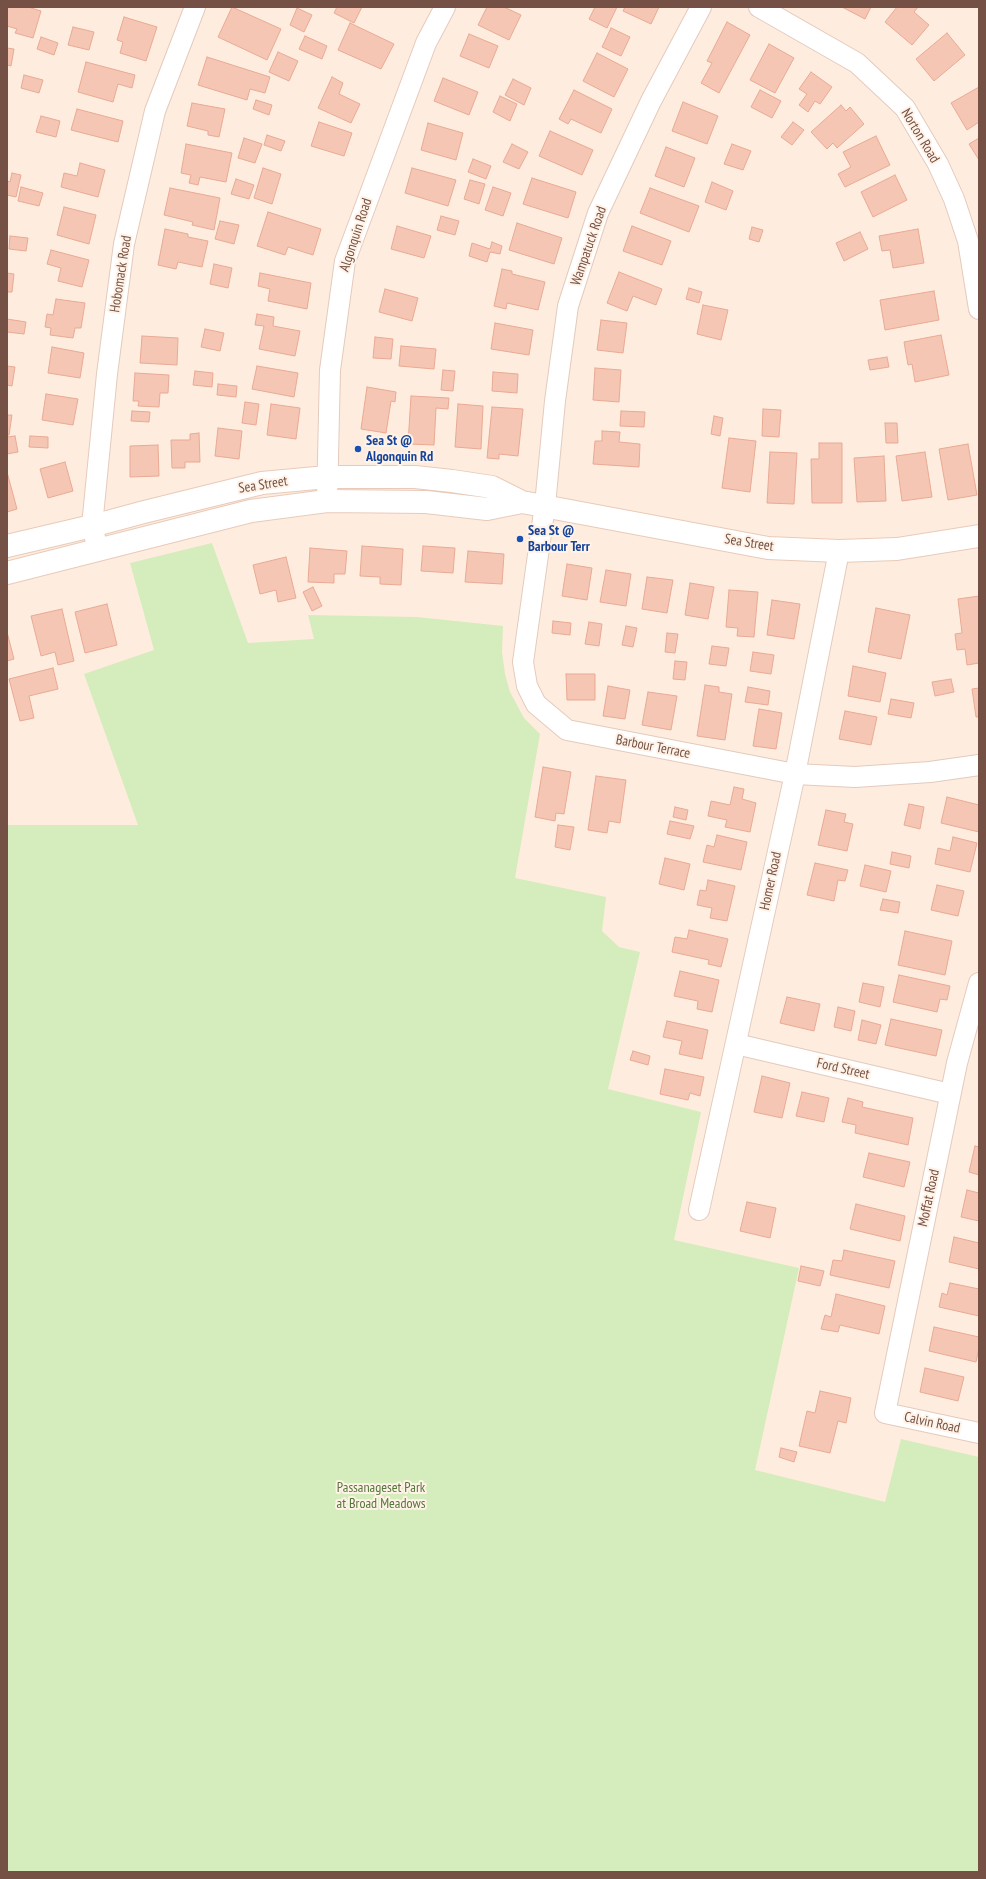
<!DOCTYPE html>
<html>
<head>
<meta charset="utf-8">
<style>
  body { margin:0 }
  #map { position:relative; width:986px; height:1879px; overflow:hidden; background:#feedde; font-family:"PT Sans Narrow",sans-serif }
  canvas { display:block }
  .frame { position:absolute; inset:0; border:8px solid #755045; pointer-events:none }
</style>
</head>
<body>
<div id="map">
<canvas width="986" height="1879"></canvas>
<div class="frame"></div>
</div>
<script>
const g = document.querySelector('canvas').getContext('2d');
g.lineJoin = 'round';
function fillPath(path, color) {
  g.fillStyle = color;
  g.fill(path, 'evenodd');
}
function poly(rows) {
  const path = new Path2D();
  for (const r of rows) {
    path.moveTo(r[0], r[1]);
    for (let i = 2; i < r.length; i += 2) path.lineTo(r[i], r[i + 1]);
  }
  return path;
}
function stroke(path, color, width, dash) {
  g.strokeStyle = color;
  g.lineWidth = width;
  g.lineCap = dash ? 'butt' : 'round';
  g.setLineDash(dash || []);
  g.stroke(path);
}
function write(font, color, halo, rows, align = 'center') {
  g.font = font + ' "PT Sans Narrow",sans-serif';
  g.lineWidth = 4;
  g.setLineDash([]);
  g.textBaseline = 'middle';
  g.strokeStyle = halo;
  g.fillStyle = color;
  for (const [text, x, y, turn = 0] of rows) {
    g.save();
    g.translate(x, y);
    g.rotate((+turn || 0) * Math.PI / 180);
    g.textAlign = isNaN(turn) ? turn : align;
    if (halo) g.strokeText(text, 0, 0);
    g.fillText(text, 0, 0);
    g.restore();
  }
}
fillPath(poly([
  [212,543,248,643,314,639,308,615,417,617,503,626,502,652,505,674,510,692,524,718,540,734,515,878,606,897,602,931,619,947,640,952,608,1089,701,1112,674,1240,799,1268,755,1470,885,1502,901,1439,979,1457,979,1872,7,1872,7,825,138,825,84,674,154,650,130,563]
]), '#d5ecbc');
const building = poly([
  [7,7,28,7,41,11,33,38,15,33,17,29,7,26,7,7],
  [232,7,281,29,267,60,218,37,232,7],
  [337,7,362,7,354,23,334,13,337,7],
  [487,7,504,7,521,15,509,40,478,25,487,7],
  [595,7,617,7,607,28,589,19,595,7],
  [625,7,659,7,651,24,623,11,625,7],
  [842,7,871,7,865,19,842,7],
  [897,7,918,7,914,12,929,25,912,45,885,22,897,7],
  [297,8,312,15,304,32,290,25,297,8],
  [124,17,157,27,146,61,120,53,123,42,117,40,124,17],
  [727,22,750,35,719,93,701,83,712,63,707,61,727,22],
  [350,23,394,44,381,69,338,50,350,23],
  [73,27,94,32,89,50,68,45,73,27],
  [611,28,630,37,621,56,602,47,611,28],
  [947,33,965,55,934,81,916,59,947,33],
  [469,34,498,46,489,68,460,56,469,34],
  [305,36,327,46,322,59,299,49,305,36],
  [41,37,58,43,54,55,37,49,41,37],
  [769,44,794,58,775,93,750,80,769,44],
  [7,48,14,49,11,66,7,65,7,48],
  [278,52,298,61,289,81,269,72,278,52],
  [597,53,628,69,614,97,583,81,597,53],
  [207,57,270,77,265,93,250,89,247,100,198,85,207,57],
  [86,62,135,75,132,88,118,84,113,102,78,92,86,62],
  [811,72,832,87,820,104,815,101,808,112,799,105,807,94,799,89,811,72],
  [24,75,43,80,39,93,21,88,24,75],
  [332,77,343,83,339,94,360,104,351,123,318,108,332,77],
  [443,78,478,92,469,115,434,101,443,78],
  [513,79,531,88,524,105,505,95,513,79],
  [979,87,979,122,967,130,951,103,979,87],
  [574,90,612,109,601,133,571,119,568,124,559,119,574,90],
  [760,90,781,101,772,118,751,107,760,90],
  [500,96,517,104,510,121,493,112,500,96],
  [256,100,272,105,269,115,253,109,256,100],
  [683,102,718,116,707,144,672,131,683,102],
  [192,103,225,109,219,137,208,135,208,131,187,126,192,103],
  [841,105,846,111,850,107,864,124,837,148,833,143,827,149,811,132,841,105],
  [77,109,123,121,118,142,71,130,77,109],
  [41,116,60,121,56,137,36,132,41,116],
  [319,122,352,133,344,156,311,146,319,122],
  [793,122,804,130,792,145,781,137,793,122],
  [428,123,463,133,456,160,421,150,428,123],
  [550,131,593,150,582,175,539,156,550,131],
  [267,135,285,141,281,151,264,145,267,135],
  [876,136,890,165,845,187,838,174,851,167,843,152,876,136],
  [244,138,262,144,255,163,238,158,244,138],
  [979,138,979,160,969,144,979,138],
  [186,144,232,153,226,182,200,177,198,185,189,183,191,175,181,173,186,144],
  [512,144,528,152,519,169,503,162,512,144],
  [732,144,751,151,743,170,724,164,732,144],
  [666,147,695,158,684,187,655,176,666,147],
  [473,159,491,166,486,179,468,172,473,159],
  [80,163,105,170,98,197,61,187,64,173,77,176,80,163],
  [263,168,281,174,272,204,254,198,263,168],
  [412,168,456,180,448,206,405,193,412,168],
  [12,173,21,175,16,197,7,195,7,181,10,182,12,173],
  [895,175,907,200,873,217,861,192,895,175],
  [532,178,576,192,568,218,523,204,532,178],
  [236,179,254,185,249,199,231,194,236,179],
  [470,180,485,184,479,204,464,199,470,180],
  [712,182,733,191,726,210,705,202,712,182],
  [21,187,43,193,39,206,18,201,21,187],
  [493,187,511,193,503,216,485,210,493,187],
  [170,188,220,198,214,230,192,225,193,222,164,215,170,188],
  [650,188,699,206,689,232,640,213,650,188],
  [64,207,96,215,89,244,57,235,64,207],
  [268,212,321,229,313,255,288,247,285,255,257,246,268,212],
  [441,216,459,221,455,235,437,230,441,216],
  [220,221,239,225,234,244,215,239,220,221],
  [517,223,562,238,554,264,509,250,517,223],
  [397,226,431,236,424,258,391,249,397,226],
  [632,226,671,241,662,265,623,251,632,226],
  [752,227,763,230,759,242,749,239,752,227],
  [165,229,188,234,188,237,208,241,202,267,178,262,176,269,158,265,165,229],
  [918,229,924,263,893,268,890,250,882,251,879,236,918,229],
  [860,232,868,249,844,261,836,243,860,232],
  [10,236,28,238,26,251,9,249,10,236],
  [492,242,502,246,500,254,490,252,487,262,469,256,472,243,490,249,492,242],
  [51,250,89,260,82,287,58,281,61,268,47,264,51,250],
  [214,264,232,268,228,288,210,284,214,264],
  [502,269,512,271,512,274,545,282,538,310,507,303,506,309,494,306,502,269],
  [619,272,662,289,656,305,633,296,627,311,607,303,619,272],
  [7,273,14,274,12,292,7,292,7,273],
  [260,273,311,283,307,309,268,301,270,289,258,286,260,273],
  [689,288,702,292,699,303,686,299,689,288],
  [385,289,418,298,412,321,379,312,385,289],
  [934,291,939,320,885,330,880,300,934,291],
  [56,299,85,303,81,328,75,328,73,338,50,335,51,328,45,327,47,314,53,315,56,299],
  [703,305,728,310,721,340,697,334,703,305],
  [257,314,274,317,273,326,300,331,295,356,259,349,264,326,255,325,257,314],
  [7,319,26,322,24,334,7,332,7,319],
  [601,320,627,323,623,353,597,350,601,320],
  [495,323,533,330,529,355,491,349,495,323],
  [205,329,224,333,220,351,201,347,205,329],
  [941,335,949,375,915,382,912,364,908,365,904,342,941,335],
  [142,336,178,338,177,365,140,363,142,336],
  [375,337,393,339,391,359,373,358,375,337],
  [401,346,436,349,434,369,399,366,401,346],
  [52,347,84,353,80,378,48,373,52,347],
  [887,357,889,367,870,370,868,360,887,357],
  [7,366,15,367,12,386,7,385,7,366],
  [257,366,298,373,294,397,252,389,257,366],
  [595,368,621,370,619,402,593,400,595,368],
  [443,370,455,371,453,391,441,390,443,370],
  [195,371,213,373,212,387,193,385,195,371],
  [493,372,518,374,517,393,492,391,493,372],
  [135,373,169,375,168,393,160,393,159,407,138,406,139,401,133,401,135,373],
  [218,384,237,386,236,397,217,395,218,384],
  [367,387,396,392,395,402,391,401,386,433,361,429,367,387],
  [46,394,78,399,73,425,42,420,46,394],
  [411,396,449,398,448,409,436,408,434,445,408,444,411,396],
  [245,402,259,404,256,425,242,423,245,402],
  [271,404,300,408,296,439,267,435,271,404],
  [458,404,483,406,481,449,455,447,458,404],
  [492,407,523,409,518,456,499,454,499,459,487,458,492,407],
  [763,409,781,410,779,437,762,436,763,409],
  [132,411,150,412,149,422,131,421,132,411],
  [621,411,645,412,644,427,620,426,621,411],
  [7,415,12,415,9,435,7,435,7,415],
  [714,416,723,418,720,436,711,434,714,416],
  [885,423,897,423,898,443,886,443,885,423],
  [218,428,242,431,239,459,215,456,218,428],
  [602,431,620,432,619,442,640,444,639,467,593,464,595,441,602,441,602,431],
  [199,433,200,462,185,462,185,468,172,468,171,440,190,440,190,434,199,433],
  [15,436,18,452,7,454,7,437,15,436],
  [30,436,48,437,48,448,29,447,30,436],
  [729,438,756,441,750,492,722,488,729,438],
  [819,443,842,443,842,503,812,503,811,459,819,459,819,443],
  [968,444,977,495,948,500,939,449,968,444],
  [158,445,159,476,130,477,130,446,158,445],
  [770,452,797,453,794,504,767,503,770,452],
  [925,452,932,497,902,501,896,456,925,452],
  [884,456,886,501,857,502,854,458,884,456],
  [65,462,73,491,48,498,40,469,65,462],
  [7,472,17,509,7,512,7,472],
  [362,546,403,549,401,585,380,584,380,577,360,576,362,546],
  [423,546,455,548,453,573,421,571,423,546],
  [310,548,347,551,345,574,334,574,334,583,308,582,310,548],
  [468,551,504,554,502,584,465,582,468,551],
  [286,557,296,598,278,602,276,590,260,594,253,565,286,557],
  [567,564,592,568,587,600,562,596,567,564],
  [606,570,631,574,626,606,600,602,606,570],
  [647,577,673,580,667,613,642,609,647,577],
  [690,583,714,587,708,619,685,615,690,583],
  [313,587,322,606,312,611,303,592,313,587],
  [729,590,758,592,754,637,737,636,738,628,726,627,729,590],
  [979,596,979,663,967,665,965,649,957,650,955,634,962,633,958,599,979,596],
  [772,600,800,604,794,639,767,635,772,600],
  [107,604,117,645,85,653,75,612,107,604],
  [876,608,910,615,901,659,868,652,876,608],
  [62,609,74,661,58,665,55,652,41,656,31,616,62,609],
  [553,621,571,623,570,635,552,633,553,621],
  [589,622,602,624,599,646,585,644,589,622],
  [626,626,637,628,633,647,622,645,626,626],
  [7,632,14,659,7,661,7,632],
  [667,633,678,634,675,653,665,652,667,633],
  [712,646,729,648,726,666,709,664,712,646],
  [753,652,774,655,771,674,750,671,753,652],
  [675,661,687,662,685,680,673,679,675,661],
  [853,666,886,673,880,702,848,696,853,666],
  [53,668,58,689,29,696,34,718,20,721,9,679,53,668],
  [566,674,595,674,595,700,567,700,566,674],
  [951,679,954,692,935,696,932,682,951,679],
  [705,685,719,687,719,692,732,694,725,740,697,736,705,685],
  [608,686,630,690,625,719,603,716,608,686],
  [748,687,770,691,768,705,745,702,748,687],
  [979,688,979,717,976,717,972,689,979,688],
  [648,692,677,696,671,730,642,725,648,692],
  [891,699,914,703,911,718,888,714,891,699],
  [759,709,782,713,776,749,753,746,759,709],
  [845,711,877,717,871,745,839,739,845,711],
  [543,767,571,772,564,814,556,813,555,821,535,817,543,767],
  [596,776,626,780,620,823,609,821,607,833,588,830,596,776],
  [734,787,744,789,742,799,756,803,750,832,725,827,727,820,708,816,711,801,730,805,734,787],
  [947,797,979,805,979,832,941,823,947,797],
  [909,804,924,807,920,829,904,825,909,804],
  [675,807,688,810,686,820,673,817,675,807],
  [826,810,846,814,844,822,853,824,847,851,818,845,826,810],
  [670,821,694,826,690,839,667,834,670,821],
  [558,825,574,827,570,850,555,847,558,825],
  [717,835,747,842,741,870,703,862,707,845,714,847,717,835],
  [953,837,977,843,970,872,935,864,938,848,950,851,953,837],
  [892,852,911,856,909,868,890,864,892,852],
  [665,858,690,864,684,890,659,884,665,858],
  [815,863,848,870,845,881,838,880,834,901,807,895,815,863],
  [865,865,891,871,886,892,860,886,865,865],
  [708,880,735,886,727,921,710,918,712,908,697,905,700,890,706,891,708,880],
  [937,885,964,891,958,916,931,910,937,885],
  [883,899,900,902,898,913,880,910,883,899],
  [689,930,728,939,721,967,708,964,709,960,672,952,675,937,687,939,689,930],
  [905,931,952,941,945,975,898,965,905,931],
  [680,971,719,980,712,1012,697,1009,698,1001,674,996,680,971],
  [899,975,950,986,947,1000,940,999,937,1012,893,1002,899,975],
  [863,983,884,987,880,1007,859,1002,863,983],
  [787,997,820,1004,814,1031,780,1023,787,997],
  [838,1007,855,1011,851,1031,834,1027,838,1007],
  [891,1019,942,1030,936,1056,885,1045,891,1019],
  [862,1020,881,1025,876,1044,858,1040,862,1020],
  [667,1021,708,1030,702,1059,679,1054,682,1041,663,1037,667,1021],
  [633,1051,650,1056,648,1065,630,1060,633,1051],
  [665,1069,704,1077,700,1096,690,1093,688,1100,660,1094,665,1069],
  [762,1076,790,1083,782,1118,754,1112,762,1076],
  [802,1092,829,1098,824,1122,796,1116,802,1092],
  [848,1098,863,1102,862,1107,913,1118,908,1145,855,1133,856,1125,842,1122,848,1098],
  [975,1146,979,1147,979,1175,969,1172,975,1146],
  [869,1153,910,1162,904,1187,863,1177,869,1153],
  [967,1190,979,1193,979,1221,961,1217,967,1190],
  [747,1202,776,1208,770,1238,740,1231,747,1202],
  [856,1204,905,1216,900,1241,850,1229,856,1204],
  [954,1237,979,1243,979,1269,949,1262,954,1237],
  [844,1250,895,1261,889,1288,830,1275,833,1260,842,1261,844,1250],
  [801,1266,824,1271,820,1286,798,1281,801,1266],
  [950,1283,979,1289,979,1316,939,1307,942,1293,947,1295,950,1283],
  [836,1294,885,1306,879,1334,840,1325,838,1332,821,1329,825,1315,831,1317,836,1294],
  [934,1327,979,1337,979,1348,976,1362,929,1351,934,1327],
  [925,1368,964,1377,958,1401,920,1392,925,1368],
  [820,1391,851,1398,846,1423,838,1421,830,1453,799,1446,807,1411,815,1413,820,1391],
  [781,1448,797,1452,794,1462,779,1457,781,1448]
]);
fillPath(building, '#f5c6b4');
stroke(building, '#e9a993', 1);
const street = poly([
  [701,7,651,101,598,213,568,306,555,401,545,505,523,662,527,686,536,704,567,730,795,774,855,777,930,772,979,765],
  [759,7,857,63,905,108,938,164,954,199,968,241,979,309],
  [327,501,330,370,345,261,426,43,445,7],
  [98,550,92,526,107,374,124,244,155,111,195,7],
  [979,983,957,1063,885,1413,979,1433],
  [736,1044,950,1094],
  [699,1210,795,774,839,551]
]);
const secondary = poly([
  [7,546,92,526,144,512,262,483,327,477,415,477,452,481,492,487,522,502],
  [7,573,251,511,327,501,426,502,487,509,522,502,768,548,839,551,897,549,979,536]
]);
stroke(street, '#e4cabd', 22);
stroke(secondary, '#e9cab9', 24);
stroke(street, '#fff', 20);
stroke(secondary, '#fff', 22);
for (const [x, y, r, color] of [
  [358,449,4,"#1a4fb4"],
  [520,539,4,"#1a4fb4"]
]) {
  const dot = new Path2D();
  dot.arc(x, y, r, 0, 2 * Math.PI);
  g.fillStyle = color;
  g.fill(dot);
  stroke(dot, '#fff2e6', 1.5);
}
write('14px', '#755045', '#fff2e6', [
  ["Norton Road",920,136,59],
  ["Algonquin Road",356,235,-72],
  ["Wampatuck Road",589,246,-71],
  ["Hobomack Road",121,274,-81],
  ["Sea Street",263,485,-9],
  ["Sea Street",749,543,9],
  ["Barbour Terrace",653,747,11],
  ["Homer Road",771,881,-78],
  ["Ford Street",843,1069,13],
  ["Moffat Road",929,1198,-78],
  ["Calvin Road",932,1423,12]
]);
write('bold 14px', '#164399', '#fff2e6', [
  ["Sea St @",366,441],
  ["Algonquin Rd",366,457],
  ["Sea St @",528,531],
  ["Barbour Terr",528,547]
], 'left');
write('14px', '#53763a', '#fff2e6', [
  ["Passanageset Park",381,1488],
  ["at Broad Meadows",381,1504]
]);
</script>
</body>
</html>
